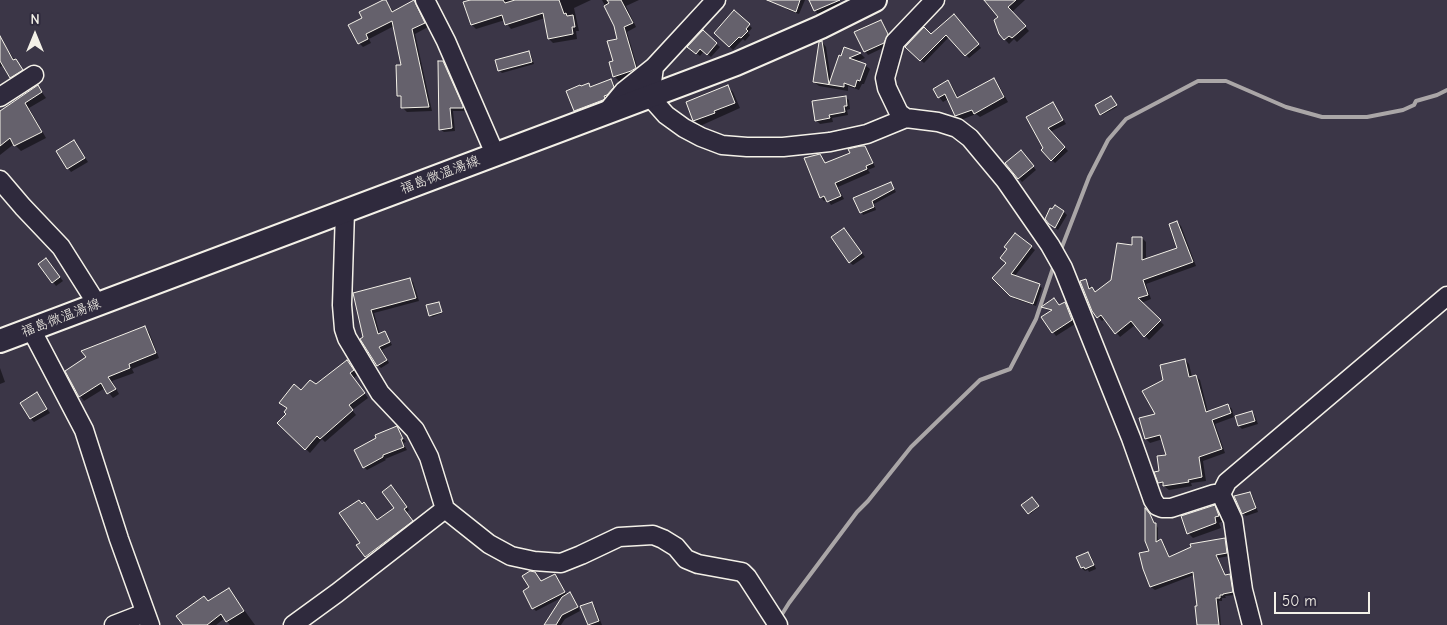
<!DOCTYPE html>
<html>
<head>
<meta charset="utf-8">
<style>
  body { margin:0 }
  #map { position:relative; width:1447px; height:625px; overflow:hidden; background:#3b3647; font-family:"Comic Neue",sans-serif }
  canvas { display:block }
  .north { position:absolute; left:10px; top:10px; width:50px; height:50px; -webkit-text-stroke:4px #2f2a3d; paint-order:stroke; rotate:0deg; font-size:14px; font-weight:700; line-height:20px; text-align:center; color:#f4f1e8 }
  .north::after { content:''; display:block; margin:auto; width:18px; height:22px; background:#f4f1e8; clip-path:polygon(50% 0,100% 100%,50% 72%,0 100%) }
  .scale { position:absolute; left:1274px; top:592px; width:96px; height:22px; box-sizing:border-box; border:2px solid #f4f1e8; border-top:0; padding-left:6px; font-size:15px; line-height:18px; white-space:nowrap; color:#f4f1e8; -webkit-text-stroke:4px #2f2a3d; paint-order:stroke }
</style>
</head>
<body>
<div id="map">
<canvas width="1447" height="625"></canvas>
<div class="north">N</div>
<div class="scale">50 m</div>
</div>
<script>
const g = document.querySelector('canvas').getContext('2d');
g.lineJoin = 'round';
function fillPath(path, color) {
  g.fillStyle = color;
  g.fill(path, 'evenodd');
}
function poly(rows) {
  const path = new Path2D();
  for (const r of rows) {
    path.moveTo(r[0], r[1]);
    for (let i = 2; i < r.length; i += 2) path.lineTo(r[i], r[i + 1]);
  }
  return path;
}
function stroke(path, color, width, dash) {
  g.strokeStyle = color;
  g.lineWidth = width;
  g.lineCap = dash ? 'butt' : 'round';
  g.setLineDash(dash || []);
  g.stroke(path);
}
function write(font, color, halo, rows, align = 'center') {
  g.font = font + ' "Comic Neue","Klee One",sans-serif';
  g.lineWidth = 4.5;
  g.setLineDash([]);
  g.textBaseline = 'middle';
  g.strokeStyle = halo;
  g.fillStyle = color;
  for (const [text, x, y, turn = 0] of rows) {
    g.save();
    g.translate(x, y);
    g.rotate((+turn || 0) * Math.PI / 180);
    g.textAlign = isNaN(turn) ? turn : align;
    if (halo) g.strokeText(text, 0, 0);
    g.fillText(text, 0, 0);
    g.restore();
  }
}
fillPath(poly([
  [385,0,394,12,414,2,418,6,428,27,415,34,432,111,407,112,402,107,402,99,398,96,403,66,394,26,369,39,371,43,363,47,359,43,364,18],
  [474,0,591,0,574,8,579,31,576,31,577,39,553,43,549,39,545,18,511,29,507,24,505,20,476,29,472,25],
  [602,0,639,0,626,6,636,27,627,32,639,73,636,76,619,81,614,76,614,62,618,40,615,25],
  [785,0,805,0,799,14,788,10,785,7],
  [810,0,839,0,841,6,818,14,815,10],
  [985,0,1025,0,1012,12,1029,31,1017,42,1014,39,1009,44,1000,34,1000,17],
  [954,16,970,33,969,34,981,48,969,58,949,37,924,63,907,47,931,36],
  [881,21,884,25,891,38,887,46,868,55,865,51],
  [749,25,752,28,748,33,750,35,745,41,743,39,733,50,716,33],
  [703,32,720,47,711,57,704,51,700,56,689,47],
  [822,42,826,47,831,80,845,49,861,54,865,58,856,62,865,65,870,69,864,84,862,84,859,90,848,86,848,91,819,86,814,82],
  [5,47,25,73,15,80,4,65,0,67,0,50],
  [529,53,531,55,534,64,502,73,499,70],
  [443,62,446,66,465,111,453,111,455,131,444,132,440,129],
  [994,80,998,84,1008,102,980,117,976,114,961,120,956,116,948,99,943,102,939,97,948,82,952,86,959,99],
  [611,81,616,86,618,92,612,99,580,115,575,110,589,85,591,88],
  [38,87,46,98,29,108,46,138,21,151,14,144,0,155,0,113],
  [728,87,733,92,740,108,700,126,695,121,687,103],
  [845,97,849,100,850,109,847,110,848,115,832,118,833,122,820,124,816,120],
  [1112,99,1117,107,1102,115,1101,114],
  [1053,103,1066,124,1050,132,1068,151,1055,163,1042,150,1044,148,1027,117],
  [74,141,88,162,71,172,68,168],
  [864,147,868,151,875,167,868,170,870,173,838,187,844,199,831,205,827,199,824,201,821,197,820,155,826,164],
  [1024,155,1036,170,1022,182,1007,164],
  [891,184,896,192,874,204,876,210,863,215,855,199],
  [1064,212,1067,215,1058,230,1050,224],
  [1177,222,1181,226,1196,266,1146,284,1151,299,1141,303,1164,325,1149,340,1135,325,1120,337,1105,319,1102,321,1098,317,1085,280,1096,293,1112,281,1133,247,1142,238,1146,242,1146,260,1179,249],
  [844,229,865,257,853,265,849,262],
  [1015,234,1035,250,1014,277,1039,285,1042,288,1036,306,1015,299,994,278,1008,264,1008,249],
  [46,259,63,281,56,286,40,264],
  [410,279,413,282,419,301,374,313,380,335,385,332,392,345,382,350,389,363,381,368,378,365,354,294],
  [1054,299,1060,306,1065,303,1068,307,1075,324,1056,336,1043,317,1052,312,1043,307],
  [440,304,442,313,432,317,430,315],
  [145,328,149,332,159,358,132,369,134,373,112,381,119,394,113,398,105,388,84,401,80,396,88,358],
  [1185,360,1189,364,1192,377,1196,376,1200,380,1208,412,1228,405,1232,409,1234,417,1215,424,1225,453,1203,461,1206,481,1191,483,1192,486,1169,490,1159,482,1161,472,1168,456,1163,439,1150,443,1146,439,1156,415,1165,381],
  [347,361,357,375,354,378,368,398,352,410,356,415,325,442,322,439,310,453,279,423,287,414,288,409,281,403,316,386],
  [0,368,5,382,0,384],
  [37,394,50,413,34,422,31,419],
  [1252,413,1255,416,1258,424,1242,429,1239,426],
  [396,428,406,442,403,443,407,450,385,459,386,460,367,470,364,467],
  [394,490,409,510,406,513,415,525,370,559,366,556,396,508],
  [1249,494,1253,497,1258,512,1246,516,1243,513],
  [1032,498,1039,507,1030,514,1023,505],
  [1214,507,1220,512,1224,521,1219,523,1221,528,1193,538,1188,533],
  [1147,511,1158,528,1158,542,1161,541,1164,544,1170,558,1224,539,1228,542,1230,556,1218,558,1226,576,1230,576,1233,579,1235,595,1225,596,1226,598,1222,598,1222,601,1219,601,1221,625,1199,625,1199,607,1194,575,1155,590,1151,587,1144,568,1151,552],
  [1088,553,1091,556,1096,569,1089,572,1088,570,1085,571,1082,568,1078,557],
  [555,575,567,595,570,594,573,597,580,611,565,619,561,625,546,625,563,597,536,611,533,608,541,582],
  [229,589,255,625,230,625,225,618,216,625,185,625,209,602],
  [591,603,595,607,602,625,589,625,582,607]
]), '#0007');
stroke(poly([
  [1060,252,1089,177,1108,140,1126,119,1198,81,1226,81,1286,107,1322,117,1367,117,1403,110,1414,105,1416,101,1437,95,1447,90],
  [779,619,789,603,857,512,868,501,911,447,980,380,1010,369,1036,319,1054,265]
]), '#aaa6a7', 4);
const building = poly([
  [383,0,386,0,392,12,414,0,425,23,412,29,429,107,401,108,401,96,397,96,396,65,401,65,392,21,366,34,368,39,358,44,348,25,362,18,359,12,383,0],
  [470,0,503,0,505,3,515,0,559,0,564,14,566,13,567,16,573,15,575,27,572,27,573,34,548,39,543,13,505,25,502,15,471,25,463,2,470,0],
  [607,0,621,0,633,23,624,27,636,68,631,71,613,77,609,62,613,61,607,41,617,39,614,26,604,6,609,3,607,0],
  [767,0,800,0,796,12,767,0],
  [809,0,840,0,814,11,809,0],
  [984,0,1016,0,1008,7,1026,26,1012,38,1009,36,1004,40,999,34,994,20,998,17,984,0],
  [734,10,750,24,746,29,748,31,741,38,739,37,729,47,714,33,734,10],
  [954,14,979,44,965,56,946,35,920,61,905,47,924,27,931,34,954,14],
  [881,20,888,34,884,43,864,52,854,32,881,20],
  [703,30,717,43,707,55,700,49,696,54,687,47,703,30],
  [0,36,13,60,16,59,23,70,10,78,0,61,0,36],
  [822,41,829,84,839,55,841,56,844,47,861,53,849,58,866,64,860,81,857,80,855,87,844,83,844,87,813,82,819,42,822,41],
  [529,51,532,62,498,71,495,60,529,51],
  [438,61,443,61,463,106,463,108,450,108,452,128,439,130,438,61],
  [994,78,1004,97,974,114,972,110,955,116,945,94,938,98,933,89,948,80,957,98,994,78],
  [611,79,614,87,607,95,604,96,605,98,603,100,574,111,566,91,580,85,581,86,589,83,590,87,611,79],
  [38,85,42,92,25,103,42,132,14,146,10,138,0,146,0,111,38,85],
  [728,85,735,103,714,111,715,113,693,121,686,102,728,85],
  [846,96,847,106,844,106,845,112,829,115,830,118,815,121,812,101,846,96],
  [1111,96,1117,105,1100,115,1095,105,1111,96],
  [1053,102,1063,120,1048,128,1065,147,1051,161,1041,150,1043,148,1026,117,1053,102],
  [74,140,85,158,67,169,56,151,74,140],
  [861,146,865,146,873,163,866,166,867,169,835,183,841,196,827,202,824,196,820,198,804,158,820,154,825,163,850,153,848,149,861,146],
  [1021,150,1034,166,1018,179,1005,163,1021,150],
  [891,182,894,189,872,201,874,207,860,213,853,198,891,182],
  [1055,205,1064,211,1055,228,1049,224,1045,219,1050,208,1052,209,1055,205],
  [1177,221,1193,262,1143,280,1148,295,1138,298,1161,320,1144,337,1131,321,1115,334,1101,315,1097,318,1092,311,1080,281,1086,279,1089,289,1092,287,1095,292,1111,280,1117,243,1132,245,1132,237,1142,237,1142,260,1177,248,1169,224,1177,221],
  [844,228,862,253,849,263,831,237,844,228],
  [1015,233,1032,246,1011,274,1040,284,1033,304,1010,296,992,278,1006,263,1000,258,1007,249,1004,247,1015,233],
  [46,258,60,277,52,283,38,264,46,258],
  [410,278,416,298,371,310,378,334,385,331,390,342,379,347,387,360,377,366,360,339,363,337,353,293,410,278],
  [1054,298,1059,305,1065,302,1072,320,1052,333,1041,317,1052,310,1041,307,1054,298],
  [439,302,442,312,429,316,426,305,439,302],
  [145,326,156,353,129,364,130,368,108,377,116,389,107,394,101,383,79,397,65,371,86,357,81,351,145,326],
  [1185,359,1189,377,1196,375,1206,412,1228,404,1231,413,1212,420,1222,449,1199,457,1202,477,1188,480,1189,482,1163,486,1163,482,1158,483,1154,472,1159,471,1157,456,1166,455,1160,435,1145,439,1139,418,1155,414,1142,391,1163,380,1160,365,1185,359],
  [347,360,354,370,350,373,365,393,349,405,353,410,320,439,317,436,305,450,277,423,286,414,284,412,287,408,279,403,294,384,301,390,310,380,316,384,347,360],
  [37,392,47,409,30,419,20,403,37,392],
  [1252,411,1255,421,1238,426,1235,416,1252,411],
  [397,426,403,439,401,439,404,447,383,455,383,457,363,468,354,450,376,438,375,435,397,426],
  [391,485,407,507,404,509,413,521,365,557,356,545,360,543,339,513,359,500,362,504,364,502,377,520,394,508,382,492,391,485],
  [1250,492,1256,508,1242,514,1234,496,1250,492],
  [1032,497,1039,506,1028,514,1021,505,1032,497],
  [1215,505,1219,516,1215,517,1216,523,1187,534,1181,516,1215,505],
  [1145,508,1150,514,1154,523,1156,523,1156,542,1161,539,1169,557,1191,547,1190,544,1225,538,1227,553,1216,555,1225,575,1230,574,1233,592,1223,594,1223,595,1220,595,1220,598,1216,598,1219,625,1197,625,1195,606,1197,606,1193,572,1150,587,1143,569,1139,553,1149,551,1145,541,1145,508],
  [1088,552,1094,565,1085,569,1084,567,1081,568,1076,557,1088,552],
  [530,571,535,572,541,581,555,574,565,592,532,609,523,591,529,587,522,576,530,571],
  [229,588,244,611,226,622,221,614,207,625,183,625,176,616,204,596,208,601,229,588],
  [570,592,578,607,562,615,556,625,544,625,562,597,570,592],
  [592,602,599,621,588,625,580,606,592,602]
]);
fillPath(building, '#65616c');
stroke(building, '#f4f1e8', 1);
const minor = poly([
  [425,0,446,41,495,154],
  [935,0,895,42,885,78,887,88,899,113,906,118,938,122,957,128,970,138,1005,180,1050,245,1063,268,1131,438,1153,500,1157,506,1162,508,1171,508,1214,494,1221,494,1233,520,1243,590,1252,625],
  [654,67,650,97,666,115,684,128,701,137,722,145,747,147,783,147,830,142,867,134,906,118],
  [0,97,34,75],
  [605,114,624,91,654,67,716,0],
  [0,180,23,207,61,247,97,304],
  [345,211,342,305,344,329,347,338,380,393,415,430,429,457,445,509,489,544,511,556,534,561,561,563,581,555,619,537,653,535,663,539,676,547,686,559,698,564,742,572,747,577,778,625],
  [31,329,84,430,119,539,150,625],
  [1221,494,1227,482,1447,296],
  [114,625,145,613],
  [293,625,337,593,445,509]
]);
const major = poly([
  [0,341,736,64,821,27,875,0]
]);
stroke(minor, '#f4f1e8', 21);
stroke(major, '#f4f1e8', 26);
stroke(minor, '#2f2a3d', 18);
stroke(major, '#2f2a3d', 22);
write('14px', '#f4f1e8', '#2f2a3d', [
  ["福島微温湯線",440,175,-21],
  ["福島微温湯線",61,318,-21]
]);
</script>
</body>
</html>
